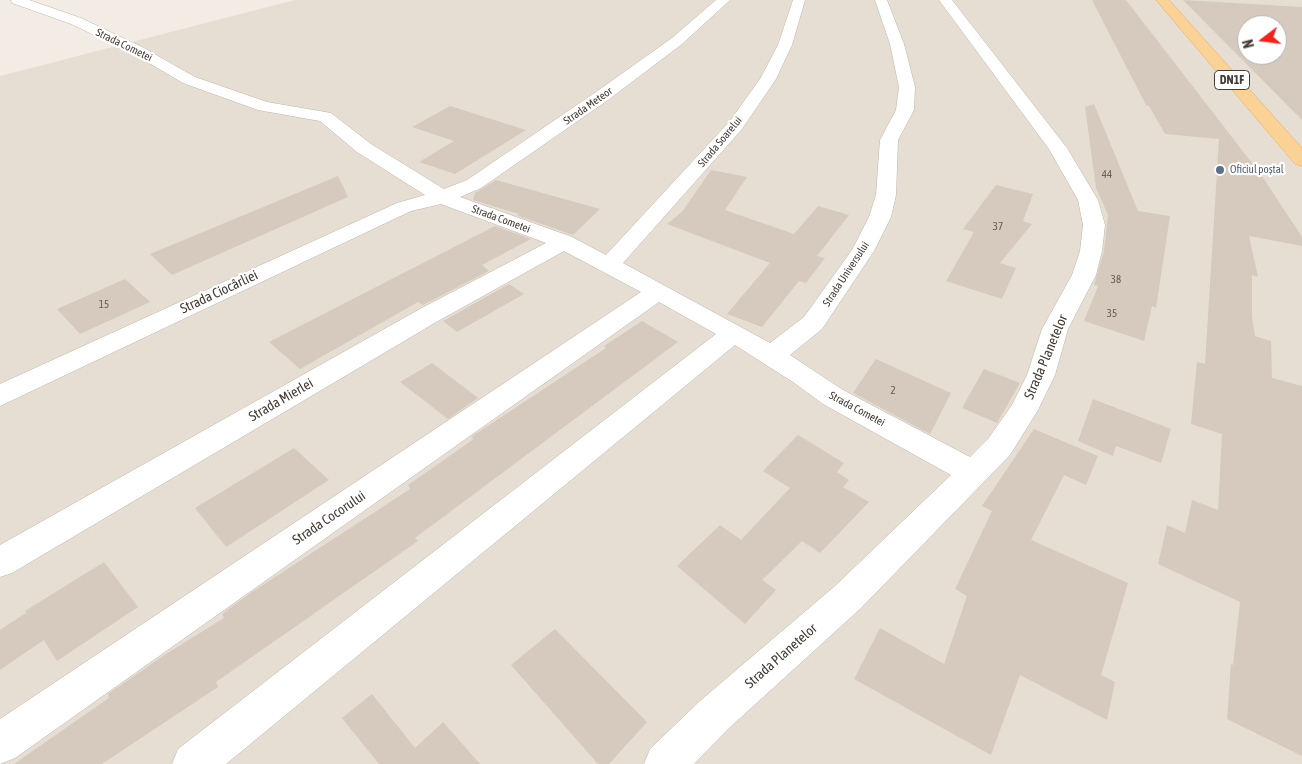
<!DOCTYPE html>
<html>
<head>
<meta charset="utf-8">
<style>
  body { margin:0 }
  #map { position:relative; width:1302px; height:764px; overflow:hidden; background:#f2ece5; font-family:"Asap Condensed",sans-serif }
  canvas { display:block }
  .north { position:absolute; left:1237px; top:15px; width:50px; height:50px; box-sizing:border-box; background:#fff; border:1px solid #b4b1ae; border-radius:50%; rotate:255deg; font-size:14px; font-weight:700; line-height:20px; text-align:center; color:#443c35 }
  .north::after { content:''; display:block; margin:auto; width:18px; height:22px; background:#f4221a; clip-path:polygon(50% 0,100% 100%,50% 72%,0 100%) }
</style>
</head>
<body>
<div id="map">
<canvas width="1302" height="764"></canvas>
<div class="north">N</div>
</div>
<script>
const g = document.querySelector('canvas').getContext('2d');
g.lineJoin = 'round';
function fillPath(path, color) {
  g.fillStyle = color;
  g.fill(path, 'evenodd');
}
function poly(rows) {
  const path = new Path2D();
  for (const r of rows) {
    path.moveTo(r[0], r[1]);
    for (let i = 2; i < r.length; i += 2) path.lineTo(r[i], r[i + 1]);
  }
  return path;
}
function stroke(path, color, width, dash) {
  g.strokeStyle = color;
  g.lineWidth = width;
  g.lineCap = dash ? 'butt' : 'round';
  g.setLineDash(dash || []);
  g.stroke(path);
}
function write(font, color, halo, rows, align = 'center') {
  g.font = font + ' "Asap Condensed",sans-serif';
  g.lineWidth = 4.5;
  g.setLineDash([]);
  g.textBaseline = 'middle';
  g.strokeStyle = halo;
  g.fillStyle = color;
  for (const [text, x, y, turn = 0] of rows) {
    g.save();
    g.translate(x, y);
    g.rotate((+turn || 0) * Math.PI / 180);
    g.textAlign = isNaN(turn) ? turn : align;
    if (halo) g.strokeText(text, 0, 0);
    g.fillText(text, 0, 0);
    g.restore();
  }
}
fillPath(poly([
  [295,0,1302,0,1302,764,0,764,0,76],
  [1247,25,1277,25,1277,55,1247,55]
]), '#e6ded3');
fillPath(poly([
  [1092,0,1126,0,1262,176,1302,237,1302,246,1249,236,1258,277,1252,275,1252,317,1255,336,1271,341,1272,378,1302,386,1302,756,1227,719,1231,664,1233,665,1240,602,1158,564,1167,525,1185,533,1192,500,1218,510,1222,434,1191,424,1197,362,1205,364,1219,139,1165,134,1149,106,1146,105],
  [1183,0,1302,7,1302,120],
  [1247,25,1277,25,1277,55,1247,55],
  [1094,104,1138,211,1170,216,1156,308,1152,306,1144,341,1084,321,1098,286,1094,285,1104,251,1108,215,1096,188,1085,107],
  [450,106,526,130,455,174,419,162,454,141,412,127],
  [711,170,747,177,725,210,794,234,818,206,849,215,817,256,825,258,806,283,799,281,762,327,727,314,770,263,667,224,682,212],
  [338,176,348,197,172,275,150,254],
  [496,180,600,209,573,235,516,215,519,214,473,200,475,193],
  [996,185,1033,194,1023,221,1032,224,1000,263,1016,268,1002,299,946,281,974,232,963,229],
  [495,226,531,239,482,265,489,271,423,305,418,302,300,369,269,342],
  [125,279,150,302,80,334,57,309],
  [509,284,524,294,457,332,443,321],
  [642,321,678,342,415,538,418,541,216,682,218,687,102,764,14,764,109,698,108,694,163,656,224,618,222,614,249,594,410,489,408,485,474,439,471,437,606,348,604,346],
  [876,359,951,393,930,434,853,393],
  [432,363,478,398,448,419,400,382],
  [984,369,1020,383,997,423,962,408],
  [1093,399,1171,429,1161,463,1116,446,1113,456,1078,441],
  [1034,429,1098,456,1086,485,1064,475,1031,540,1128,583,1101,675,1115,682,1107,720,1020,675,991,755,854,679,880,628,944,664,967,596,955,589,992,511,982,506],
  [798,435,844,463,837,472,849,480,843,487,869,502,820,553,802,541,762,580,776,590,745,624,677,566,720,525,741,540,790,488,763,471],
  [294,448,329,480,226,547,195,508],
  [104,562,138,607,57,661,44,640,0,670,0,630,26,613,25,611],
  [555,629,647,722,609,764,598,764,511,665],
  [372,694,415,748,443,722,480,764,379,764,342,718]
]), '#d6cabe');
const street = poly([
  [11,0,29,0,81,18,142,47,195,77,267,102,331,113,371,144,444,189,467,180,596,92,672,38,716,0,730,0,682,44,608,100,481,188,460,197,572,237,606,255,730,121,760,79,778,45,793,0,805,0,792,45,776,79,742,129,623,263,770,343,804,317,852,250,869,217,876,195,880,140,896,110,899,87,890,44,875,0,887,0,904,44,915,87,914,110,898,140,896,195,891,217,874,251,822,329,790,355,843,390,970,457,988,439,1012,405,1027,375,1042,329,1072,275,1080,251,1083,225,1078,200,1049,149,939,0,952,0,1067,148,1098,200,1105,225,1102,251,1096,275,1068,329,1055,375,1038,410,1010,455,861,608,728,729,694,764,644,764,650,749,700,701,835,586,951,475,823,404,793,382,735,345,226,764,172,764,178,749,716,334,659,302,15,758,0,764,0,719,641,292,564,251,438,321,12,573,0,577,0,545,420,309,546,243,441,204,411,211,0,406,0,384,397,203,425,195,357,152,320,121,258,110,183,83,132,53,71,24,12,3,11,0]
]);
const primary = poly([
  [1156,0,1169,0,1302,148,1302,166,1295,164,1156,0]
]);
stroke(street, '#c0b6ab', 1);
stroke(primary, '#e0ad65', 1);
fillPath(street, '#fff');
fillPath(primary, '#fbd295');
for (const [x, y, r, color] of [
  [1220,170,5,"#5c6f8a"]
]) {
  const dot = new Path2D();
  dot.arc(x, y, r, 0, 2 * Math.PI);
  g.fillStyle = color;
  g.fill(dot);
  stroke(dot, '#fff', 2);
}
write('11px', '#443c35', '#fff', [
  ["Strada Cometei",124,45,26],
  ["Strada Meteor",588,106,-35],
  ["Strada Soarelui",720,142,-50],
  ["Strada Cometei",501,219,20],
  ["Strada Universului",846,274,-57],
  ["Strada Cometei",857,409,28]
]);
write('11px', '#4e5e75', '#fff', [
  ["Oficiul poștal",1230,170]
], 'left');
write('11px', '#686057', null, [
  ["44",1107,175],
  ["37",998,227],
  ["38",1116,280],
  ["15",104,305],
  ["35",1112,314],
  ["2",893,391]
]);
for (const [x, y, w] of [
  [1232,80,35]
]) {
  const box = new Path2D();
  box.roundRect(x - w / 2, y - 9.5, w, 19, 4);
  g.fillStyle = '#fff';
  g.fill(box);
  stroke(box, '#443c35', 1);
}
write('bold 12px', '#443c35', null, [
  ["DN1F",1232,80]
]);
write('14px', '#443c35', '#fff', [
  ["Strada Ciocârliei",219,292,-25],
  ["Strada Planetelor",1046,357,-67],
  ["Strada Mierlei",281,400,-30],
  ["Strada Cocorului",329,518,-34],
  ["Strada Planetelor",781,656,-41]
]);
</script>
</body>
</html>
